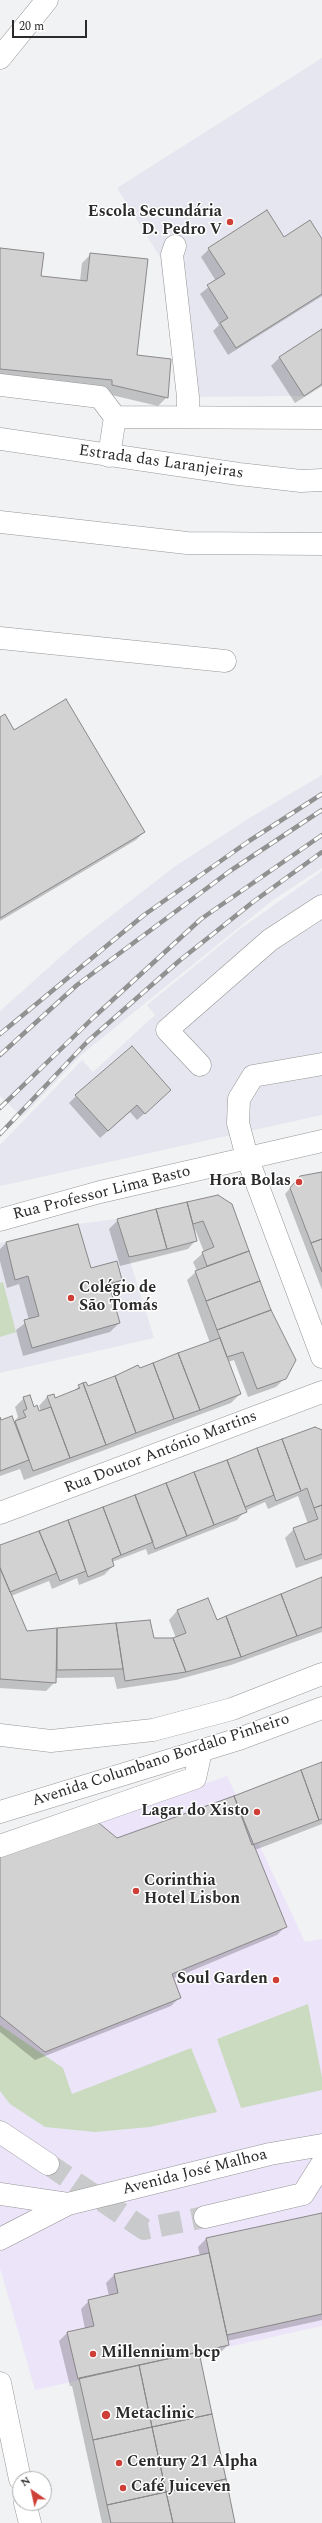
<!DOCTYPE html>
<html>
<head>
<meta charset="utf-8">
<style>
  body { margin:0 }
  #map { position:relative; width:322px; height:2523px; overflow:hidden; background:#f1f2f3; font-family:Spectral,serif }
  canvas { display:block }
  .north { position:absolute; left:12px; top:2471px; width:40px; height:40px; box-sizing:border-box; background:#fff; border:1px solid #aaa; border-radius:50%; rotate:326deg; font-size:11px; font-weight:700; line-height:16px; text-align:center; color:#2b2b2b }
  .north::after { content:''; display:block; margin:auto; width:14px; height:18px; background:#ce4037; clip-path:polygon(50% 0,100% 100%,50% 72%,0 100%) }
  .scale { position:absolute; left:12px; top:20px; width:75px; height:18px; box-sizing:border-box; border:2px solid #2b2b2b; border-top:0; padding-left:5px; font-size:12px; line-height:14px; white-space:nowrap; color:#2b2b2b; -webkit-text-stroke:3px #fff; paint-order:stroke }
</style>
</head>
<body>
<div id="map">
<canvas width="322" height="2523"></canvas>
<div class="north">N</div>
<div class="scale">20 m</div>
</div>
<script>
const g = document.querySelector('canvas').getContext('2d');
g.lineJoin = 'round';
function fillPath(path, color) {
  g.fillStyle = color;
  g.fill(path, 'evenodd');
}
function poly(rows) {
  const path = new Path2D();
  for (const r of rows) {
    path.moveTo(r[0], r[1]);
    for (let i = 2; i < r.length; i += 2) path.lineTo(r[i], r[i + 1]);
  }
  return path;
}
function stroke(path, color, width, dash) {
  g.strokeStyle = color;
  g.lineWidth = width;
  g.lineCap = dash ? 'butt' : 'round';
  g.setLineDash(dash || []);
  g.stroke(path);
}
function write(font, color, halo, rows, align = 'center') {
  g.font = font + ' Spectral,serif';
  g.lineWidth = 3;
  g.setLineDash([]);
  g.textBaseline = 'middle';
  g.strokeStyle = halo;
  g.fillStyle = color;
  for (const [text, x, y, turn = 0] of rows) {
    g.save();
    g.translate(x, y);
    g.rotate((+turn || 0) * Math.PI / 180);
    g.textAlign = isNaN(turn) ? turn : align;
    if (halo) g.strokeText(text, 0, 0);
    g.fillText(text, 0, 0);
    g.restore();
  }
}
fillPath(poly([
  [227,1776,305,1942,322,1939,322,2326,35,2390,0,2268,0,1855]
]), '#ece4f9');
fillPath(poly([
  [322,58,322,384,304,396,177,397,160,257,117,188],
  [322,775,322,868,273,900,81,1055,22,1117,0,1096,0,1011,75,944,174,867,251,817],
  [322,871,322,1115,0,1186,0,1145,82,1060,93,1072,155,1015,147,1005,240,929],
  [117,1219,154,1338,0,1373,0,1243,78,1224]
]), '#e5e6ef');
fillPath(poly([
  [3,1282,16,1332,0,1337,0,1283],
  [308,2004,322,2078,322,2090,241,2108,217,2039],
  [0,2025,63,2068,72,2094,191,2048,217,2112,150,2127,95,2132,45,2127,10,2104,0,2091]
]), '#cadbc0');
fillPath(poly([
  [284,238,322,241,322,296,228,355,213,331,219,325,200,294,216,281,201,257,209,249],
  [0,249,40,277,80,281,82,263,91,254,136,356,167,397,158,406,103,393,0,379],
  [322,331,322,386,295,403,271,366,279,358],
  [0,718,144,832,136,840,0,921],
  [76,1096,163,1097,137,1120,130,1112,100,1138,69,1103],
  [322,1172,322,1290,285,1194,300,1177],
  [218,1196,232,1204,270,1311,285,1378,276,1387,248,1397,234,1360,228,1362,240,1394,231,1403,24,1480,20,1469,0,1476,0,1420,1,1422,14,1422,18,1417,15,1407,24,1398,39,1413,41,1412,39,1406,47,1397,55,1399,73,1392,79,1386,87,1388,122,1375,127,1370,138,1366,139,1369,210,1343,187,1280,197,1271,193,1262,204,1252,195,1229,196,1240,188,1249,120,1266,109,1229,118,1220],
  [6,1243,121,1280,109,1289,119,1323,110,1332,23,1356,16,1330,29,1320,19,1284,7,1288,0,1261,0,1249],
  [322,1431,322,1559,296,1568,285,1538,294,1529,308,1524,298,1496,268,1509,265,1502,245,1511,237,1520,148,1555,146,1549,112,1562,113,1566,104,1575,79,1585,77,1578,52,1589,49,1581,11,1596,27,1632,149,1621,153,1639,173,1639,176,1638,169,1620,177,1611,207,1599,216,1621,322,1578,322,1632,231,1665,176,1680,117,1689,114,1677,55,1678,55,1682,46,1691,0,1688,0,1546],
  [322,1763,322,1824,255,1850,286,1926,277,1935,172,1979,180,1997,171,2006,35,2060,0,2032,0,1856,117,1839],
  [322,2214,322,2320,227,2341,228,2345,220,2353,199,2358,234,2523,102,2523,72,2386,70,2386,59,2341,67,2333,85,2329,81,2309,89,2301,109,2296,106,2283,114,2275,200,2256,198,2247,206,2239]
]), '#0003');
const building = poly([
  [267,210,284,237,310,220,322,239,322,294,236,348,220,323,228,318,207,285,225,274,208,248,267,210],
  [0,248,44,253,41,276,87,281,90,253,148,259,137,355,171,359,168,398,112,385,112,380,0,369,0,248],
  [322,329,322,384,304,396,279,357,322,329],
  [66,699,145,832,0,918,0,717,5,714,14,730,66,699],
  [132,1046,171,1090,145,1114,137,1105,108,1131,75,1095,132,1046],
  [322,1172,322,1239,311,1243,290,1188,300,1176,322,1172],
  [218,1195,232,1204,249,1251,207,1266,202,1252,214,1247,203,1221,193,1224,187,1202,218,1195],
  [187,1202,197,1241,167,1249,156,1209,187,1202],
  [156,1209,167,1249,129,1257,117,1219,156,1209],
  [78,1224,91,1268,117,1261,122,1280,109,1284,120,1323,32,1348,24,1320,39,1316,28,1276,15,1280,6,1242,78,1224],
  [322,1239,322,1272,311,1243,322,1239],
  [249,1251,260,1281,206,1301,195,1271,249,1251],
  [260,1281,271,1310,217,1330,206,1301,260,1281],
  [271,1310,296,1360,286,1379,257,1389,243,1352,227,1357,217,1330,271,1310],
  [220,1338,241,1394,200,1410,178,1353,220,1338],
  [178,1353,200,1410,174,1419,153,1363,178,1353],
  [153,1363,174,1419,136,1433,115,1376,138,1365,140,1368,153,1363],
  [115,1376,136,1433,106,1445,83,1383,86,1382,88,1386,115,1376],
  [83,1383,106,1445,70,1458,47,1396,54,1394,55,1398,80,1388,78,1385,83,1383],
  [30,1395,34,1407,37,1405,39,1411,51,1407,70,1458,33,1471,15,1421,26,1417,23,1411,27,1409,23,1397,30,1395],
  [12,1416,29,1460,0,1471,0,1417,1,1420,12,1416],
  [315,1427,322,1430,322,1505,314,1508,307,1488,301,1491,282,1439,315,1427],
  [282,1439,301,1491,276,1501,257,1448,282,1439],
  [257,1448,274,1495,245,1507,227,1460,257,1448],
  [227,1460,247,1512,214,1525,194,1472,227,1460],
  [194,1472,214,1525,187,1536,166,1483,194,1472],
  [166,1483,187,1536,155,1549,135,1495,166,1483],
  [135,1495,153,1542,121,1555,103,1507,135,1495],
  [322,1505,322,1554,305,1560,293,1528,318,1519,314,1508,322,1505],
  [103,1507,121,1555,112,1559,114,1566,88,1577,68,1520,103,1507],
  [68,1520,86,1571,60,1581,39,1531,68,1520],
  [39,1531,57,1573,10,1592,0,1568,0,1545,39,1531],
  [0,1568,27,1631,57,1628,56,1683,0,1679,0,1568],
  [322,1577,322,1627,297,1636,281,1594,322,1577],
  [281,1594,297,1636,241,1657,226,1616,281,1594],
  [208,1598,217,1620,226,1616,241,1657,186,1672,173,1638,186,1633,177,1610,208,1598],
  [150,1620,154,1638,173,1638,186,1672,125,1681,116,1623,150,1620],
  [116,1623,123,1669,57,1670,57,1628,116,1623],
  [322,1762,322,1819,319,1820,301,1770,322,1762],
  [301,1770,319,1820,252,1845,234,1796,301,1770],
  [234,1796,287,1927,172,1974,181,1998,45,2052,0,2016,0,1855,94,1819,117,1838,234,1796],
  [322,2213,322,2314,227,2335,206,2238,322,2213],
  [209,2253,229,2345,78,2379,67,2332,94,2326,88,2300,118,2293,114,2274,209,2253],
  [199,2352,212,2414,152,2427,139,2365,199,2352],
  [139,2365,152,2427,93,2440,79,2378,139,2365],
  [212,2414,226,2479,166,2492,152,2427,212,2414],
  [152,2427,166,2492,107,2505,93,2440,152,2427],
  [226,2479,235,2523,173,2523,166,2492,226,2479],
  [166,2492,173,2523,111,2523,107,2505,166,2492]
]);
fillPath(building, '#d3d2d2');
stroke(building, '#8a8889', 1);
stroke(poly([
  [48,2164,144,2229,205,2217]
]), '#c9cacb', 22, [22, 11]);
const minor = poly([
  [0,58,47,0],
  [175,246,172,255,188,397,188,417],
  [0,385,100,397,115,417,322,418],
  [109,456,115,417],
  [0,522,187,543,322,544],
  [0,638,225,661],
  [322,1064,253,1076,239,1099,238,1123,247,1157,322,1357],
  [200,1065,167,1030,270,940,322,906],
  [0,1220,100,1192,322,1141],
  [0,1513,322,1392],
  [0,1846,195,1778,201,1751],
  [0,2132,48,2164],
  [0,2194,68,2204],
  [205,2217,303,2194,322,2164],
  [0,2239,68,2204,270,2154,322,2145]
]);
const major = poly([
  [0,439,239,474,301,481,322,480],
  [0,1735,51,1741,153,1730,232,1709,322,1674],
  [0,1812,239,1739,322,1708],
  [0,2383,20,2479],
  [25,2503,30,2523]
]);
stroke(minor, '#969698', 23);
stroke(major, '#969698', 23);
stroke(minor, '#fff', 22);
stroke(major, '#fff', 22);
const rail = poly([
  [0,1034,144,915,249,841,322,794],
  [0,1055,77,985,230,871,322,810],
  [0,1108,94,1017,201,919,322,835],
  [0,1134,88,1041,179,961,253,902,322,852]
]);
stroke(rail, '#919192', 4.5);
stroke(rail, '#fff', 3, [9]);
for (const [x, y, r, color] of [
  [230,222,4,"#ce4037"],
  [299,1182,4,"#ce4037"],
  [71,1298,4,"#ce4037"],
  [257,1812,4,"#ce4037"],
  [136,1891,4,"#ce4037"],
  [276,1980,4,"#ce4037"],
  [93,2354,4,"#ce4037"],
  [106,2415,5,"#ce4037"],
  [119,2463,4,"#ce4037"],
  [123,2488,4,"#ce4037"]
]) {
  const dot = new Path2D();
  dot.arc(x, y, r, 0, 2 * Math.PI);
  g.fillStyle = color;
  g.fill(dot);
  stroke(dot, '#fff', 1.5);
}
write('bold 16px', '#2b2b2b', '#fff', [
  ["Escola Secundária",222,213,"right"],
  ["D. Pedro V",222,231,"right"],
  ["Hora Bolas",291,1182,"right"],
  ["Colégio de",79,1289],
  ["São Tomás",79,1307],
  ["Lagar do Xisto",249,1812,"right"],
  ["Corinthia",144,1882],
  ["Hotel Lisbon",144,1900],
  ["Soul Garden",268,1980,"right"],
  ["Millennium bcp",101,2354],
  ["Metaclinic",115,2415],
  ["Century 21 Alpha",127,2463],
  ["Café Juiceven",131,2488]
], 'left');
write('16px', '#2b2b2b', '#fff', [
  ["Estrada das Laranjeiras",161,463,8],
  ["Rua Professor Lima Basto",102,1194,-14],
  ["Rua Doutor António Martins",161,1453,-21],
  ["Avenida Columbano Bordalo Pinheiro",161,1761,-18],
  ["Avenida José Malhoa",195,2173,-14]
]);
</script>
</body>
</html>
